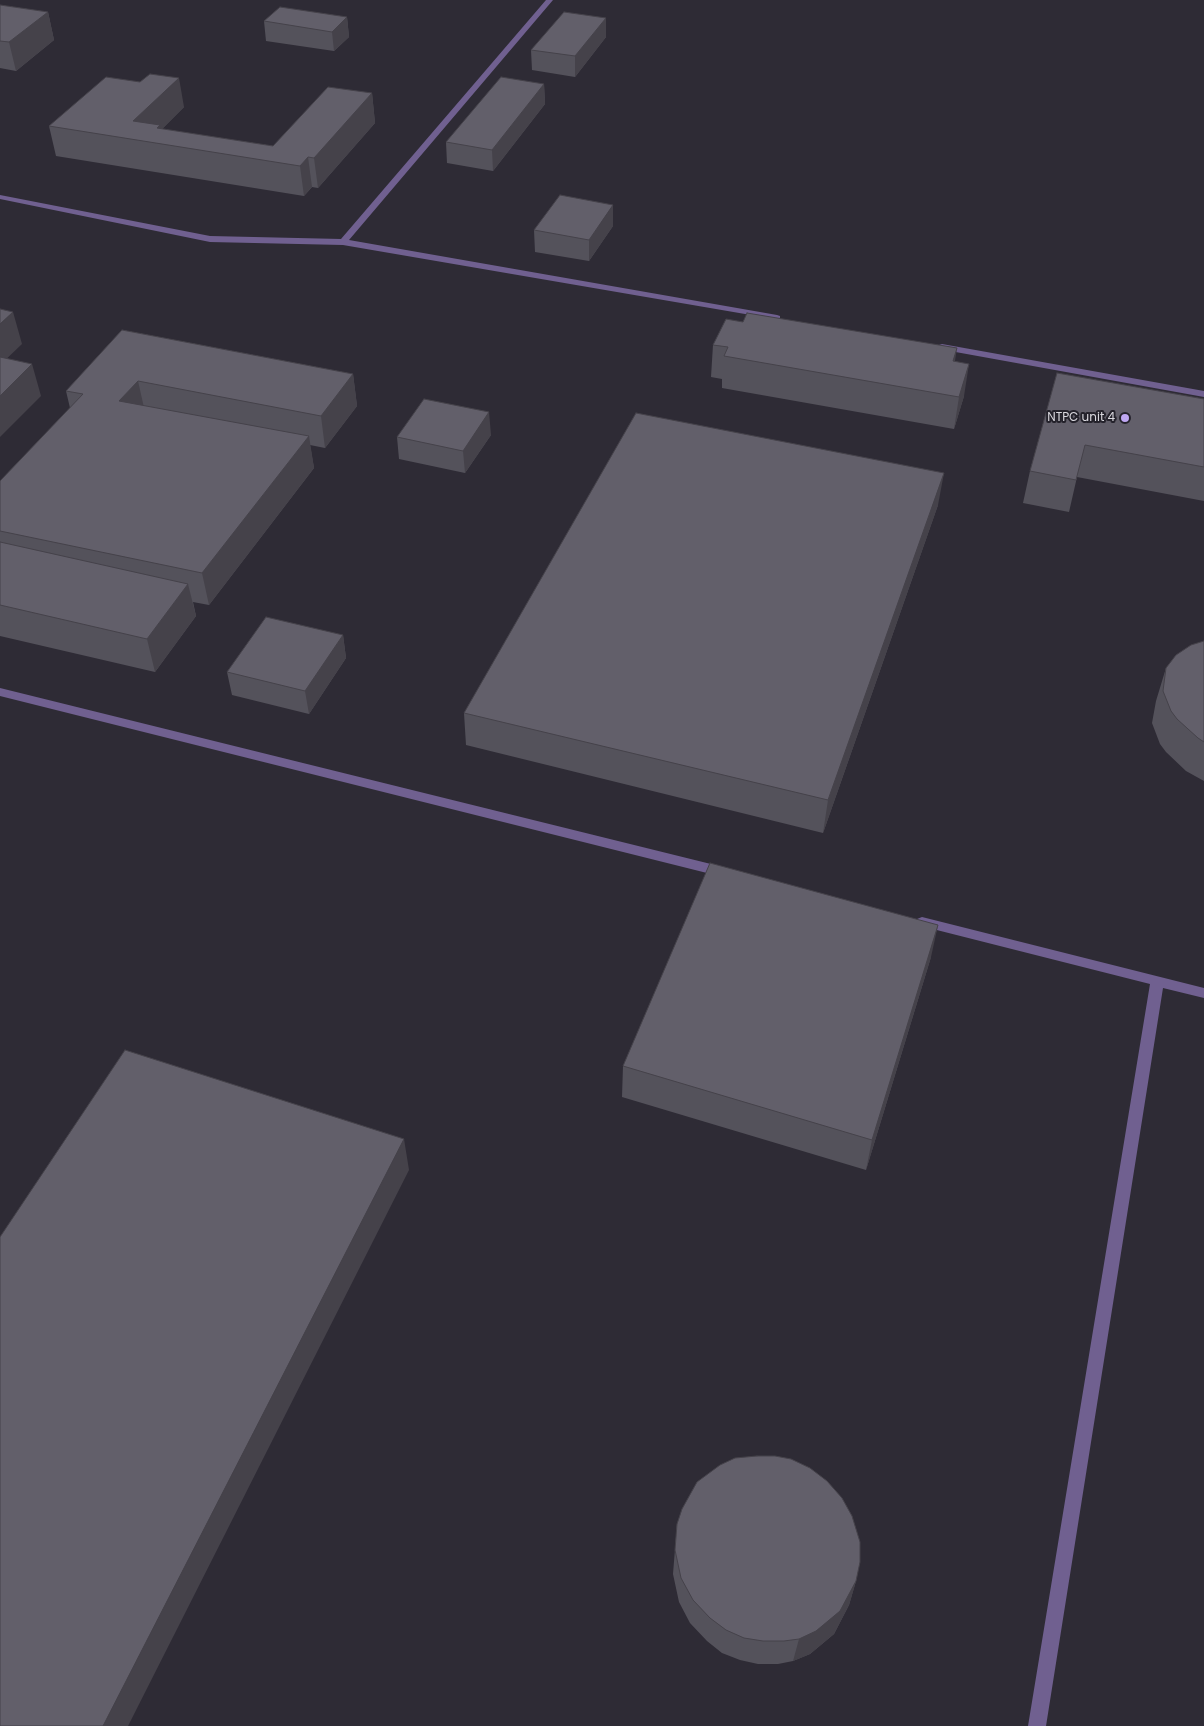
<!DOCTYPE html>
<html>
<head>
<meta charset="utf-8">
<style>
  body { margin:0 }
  canvas { display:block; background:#2e2b35 }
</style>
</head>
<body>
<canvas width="1204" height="1726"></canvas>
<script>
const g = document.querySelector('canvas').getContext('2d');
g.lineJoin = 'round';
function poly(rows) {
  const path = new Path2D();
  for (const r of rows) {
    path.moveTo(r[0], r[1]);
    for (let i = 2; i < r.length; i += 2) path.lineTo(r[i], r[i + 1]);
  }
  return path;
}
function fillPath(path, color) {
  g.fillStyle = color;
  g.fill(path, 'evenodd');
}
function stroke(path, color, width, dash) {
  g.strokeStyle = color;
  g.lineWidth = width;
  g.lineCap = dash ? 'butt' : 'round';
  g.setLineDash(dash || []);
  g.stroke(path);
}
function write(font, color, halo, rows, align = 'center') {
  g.font = font + ' Poppins,sans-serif';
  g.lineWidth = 4;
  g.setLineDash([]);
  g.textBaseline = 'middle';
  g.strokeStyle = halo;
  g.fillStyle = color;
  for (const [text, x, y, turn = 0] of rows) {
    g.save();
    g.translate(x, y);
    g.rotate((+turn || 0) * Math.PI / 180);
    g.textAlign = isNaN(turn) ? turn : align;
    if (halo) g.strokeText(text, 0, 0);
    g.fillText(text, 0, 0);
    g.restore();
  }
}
fillPath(poly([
  [546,0,553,0,349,240,777,315,780,316,780,320,343,245,210,242,0,199,0,195,210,236,341,239,546,0],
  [942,344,1204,391,1204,397,939,349,939,345,942,344],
  [0,688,723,867,727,869,729,872,727,875,723,877,0,696,0,688],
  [922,917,1204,988,1204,998,1163,988,1046,1726,1028,1726,1150,984,917,925,916,922,917,919,922,917]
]), '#706090');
fillPath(poly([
  [0,5,48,12,54,40,16,71,0,68],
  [347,17,349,37,334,51,266,41,264,21],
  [606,18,606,37,575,77,532,70,531,50],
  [140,82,184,107,162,129,273,146,372,93,375,123,318,188,312,187,304,196,56,156,49,126],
  [544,84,545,104,493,171,447,163,446,142],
  [613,226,589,261,535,252,534,230],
  [122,330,353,374,357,406,325,448,310,445,314,468,209,605,193,602,196,616,155,672,0,636,0,481,70,408,66,391],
  [713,345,955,362,964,396,954,429,722,388,722,379,711,377],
  [1057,373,1204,399,1204,501,1077,477,1069,512,1023,503,1030,471],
  [491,435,465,473,399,459,397,437],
  [938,505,823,833,466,745,464,713],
  [343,635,346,658,309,714,232,695,227,672],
  [1204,641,1204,781,1186,771,1166,752,1160,744,1152,723,1156,701,1166,668],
  [931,957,866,1170,622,1097,623,1066],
  [677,1524,856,1581,849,1605,834,1634,810,1654,793,1661,778,1664,758,1664,740,1660,722,1653,707,1641,690,1623,679,1602,673,1574]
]), '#54525b');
fillPath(poly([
  [48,12,54,40,16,71,9,42],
  [347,17,349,37,334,51,332,32],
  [606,18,606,37,575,77,575,56],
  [179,78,184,107,161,130,133,121],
  [544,84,545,104,493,171,492,150],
  [372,93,375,123,318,188,314,158],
  [308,157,312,187,304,196,300,166],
  [613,205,613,226,589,261,589,240],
  [13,312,22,344,0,365,0,324],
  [957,348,952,380,953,361],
  [32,364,41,396,0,437,0,396],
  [969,364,964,396,954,429,959,397],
  [353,374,357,406,325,448,321,416],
  [138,381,145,412,119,401],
  [489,412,491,435,465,473,463,451],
  [309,436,314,468,209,605,202,573],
  [944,473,938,505,823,833,828,800],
  [188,584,196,616,155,672,147,639],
  [343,635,346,658,309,714,305,691],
  [938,925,931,957,866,1170,872,1140],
  [404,1139,409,1170,128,1726,103,1726],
  [856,1581,849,1605,834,1634,810,1654,793,1661,799,1639]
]), '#45424a');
const building = poly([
  [0,5,48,12,9,42,0,41,0,5],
  [280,7,347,17,332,32,264,21,280,7],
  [564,12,606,18,575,56,531,50,564,12],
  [150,74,179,78,133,121,160,125,157,128,273,146,328,87,372,93,314,158,308,157,300,166,49,126,106,77,140,82,150,74],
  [501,77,544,84,492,150,446,142,501,77],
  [560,195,613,205,589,240,534,230,560,195],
  [0,309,13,312,0,324,0,309],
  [747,313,957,348,953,361,969,364,959,397,724,356,728,347,713,345,726,319,743,322,747,313],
  [122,330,353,374,321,416,138,381,119,401,309,436,202,573,0,531,0,481,83,394,66,391,122,330],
  [0,357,32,364,0,396,0,357],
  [1057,373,1204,399,1204,467,1085,445,1076,480,1030,471,1057,373],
  [424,399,489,412,463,451,397,437,424,399],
  [636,413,944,473,828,800,464,713,636,413],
  [0,542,188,584,147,639,0,605,0,542],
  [266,617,343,635,305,691,227,672,266,617],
  [1204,641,1204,742,1198,738,1177,719,1171,711,1163,691,1166,668,1176,655,1191,645,1204,641],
  [710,863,938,925,872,1140,623,1066,710,863],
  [125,1050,404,1139,103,1726,0,1726,0,1237,125,1050],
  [757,1456,775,1456,791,1459,810,1468,827,1481,842,1498,852,1516,860,1542,860,1562,856,1581,840,1611,816,1631,799,1639,784,1641,763,1641,744,1638,726,1630,710,1618,693,1600,681,1578,675,1550,677,1524,682,1509,697,1482,720,1465,735,1458,757,1456]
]);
fillPath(building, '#625f6a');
stroke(building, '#45424a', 1);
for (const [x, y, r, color] of [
  [1125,418,5,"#c0a8f3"]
]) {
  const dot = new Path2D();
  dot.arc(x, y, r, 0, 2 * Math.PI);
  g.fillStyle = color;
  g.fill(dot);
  stroke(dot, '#24222b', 2);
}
write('12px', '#dad9df', '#24222b', [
  ["NTPC unit 4",1115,418]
], 'right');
</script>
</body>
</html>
